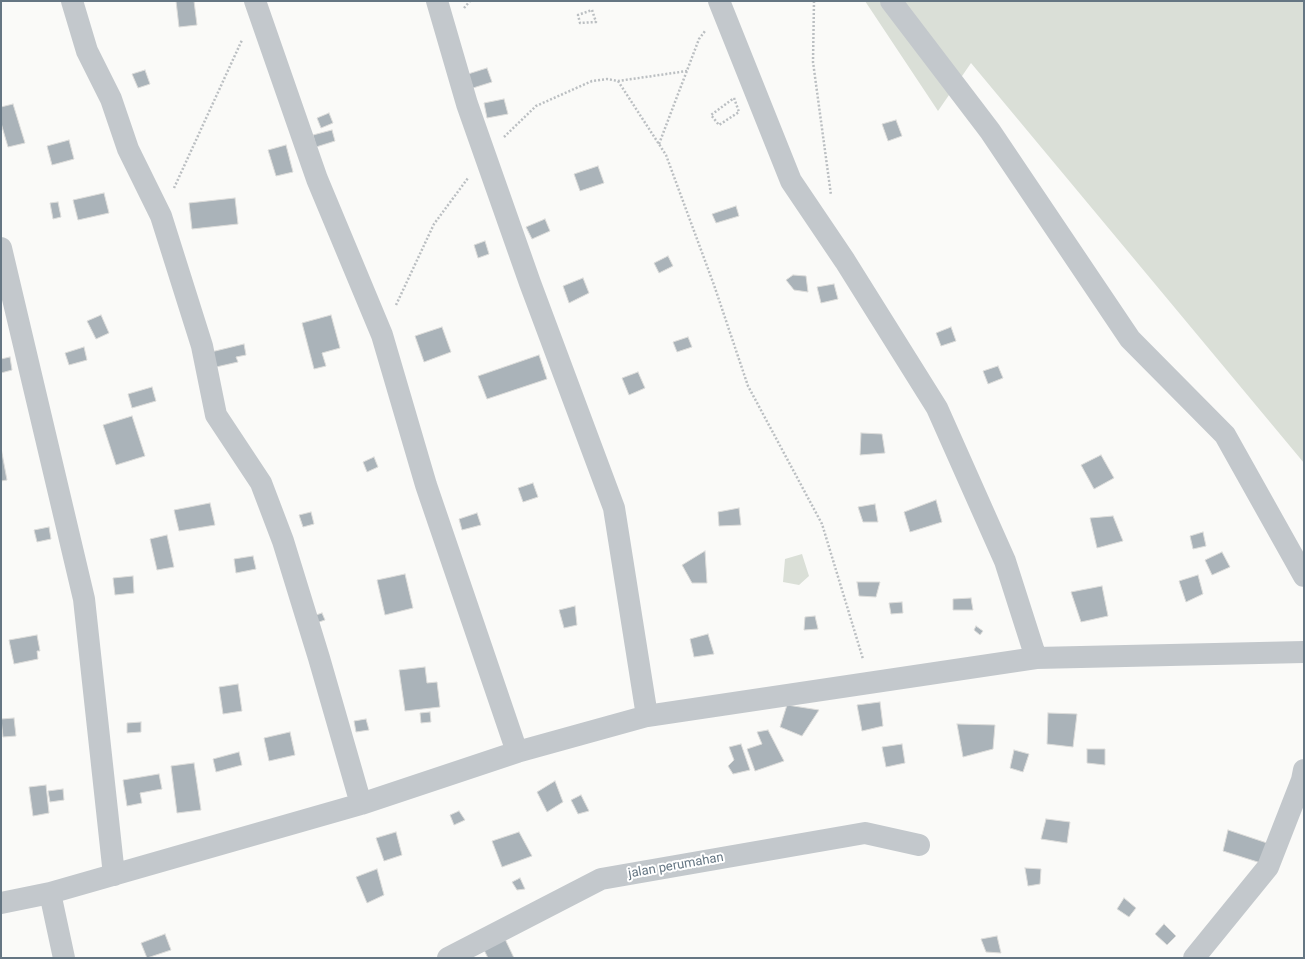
<!DOCTYPE html>
<html>
<head>
<meta charset="utf-8">
<style>
  body { margin:0 }
  #map { position:relative; width:1305px; height:959px; overflow:hidden; background:#fafaf8; font-family:Roboto,sans-serif }
  canvas { display:block }
  .frame { position:absolute; inset:0; border:2px solid #657683; pointer-events:none }
</style>
</head>
<body>
<div id="map">
<canvas width="1305" height="959"></canvas>
<div class="frame"></div>
</div>
<script>
const g = document.querySelector('canvas').getContext('2d');
g.lineJoin = 'round';
function fillPath(path, color) {
  g.fillStyle = color;
  g.fill(path, 'evenodd');
}
function poly(rows) {
  const path = new Path2D();
  for (const r of rows) {
    path.moveTo(r[0], r[1]);
    for (let i = 2; i < r.length; i += 2) path.lineTo(r[i], r[i + 1]);
  }
  return path;
}
function stroke(path, color, width, dash) {
  g.strokeStyle = color;
  g.lineWidth = width;
  g.lineCap = dash ? 'butt' : 'round';
  g.setLineDash(dash || []);
  g.stroke(path);
}
function write(font, color, halo, rows, align = 'center') {
  g.font = font + ' Roboto,sans-serif';
  g.lineWidth = 4;
  g.setLineDash([]);
  g.textBaseline = 'middle';
  g.strokeStyle = halo;
  g.fillStyle = color;
  for (const [text, x, y, turn = 0] of rows) {
    g.save();
    g.translate(x, y);
    g.rotate((+turn || 0) * Math.PI / 180);
    g.textAlign = isNaN(turn) ? turn : align;
    if (halo) g.strokeText(text, 0, 0);
    g.fillText(text, 0, 0);
    g.restore();
  }
}
fillPath(poly([
  [865,1,1304,1,1304,463,971,63,938,111],
  [802,554,809,576,799,585,783,582,785,559]
]), '#dadfd7');
const building = poly([
  [176,1,194,1,197,25,179,27,176,1],
  [487,68,492,82,473,88,468,74,487,68],
  [145,70,150,84,138,88,132,74,145,70],
  [504,99,508,114,487,118,484,103,504,99],
  [13,104,25,143,8,147,1,123,1,107,13,104],
  [329,113,333,123,321,128,317,118,329,113],
  [896,120,902,136,888,141,882,124,896,120],
  [332,130,335,141,316,147,313,135,332,130],
  [69,140,74,159,52,165,47,146,69,140],
  [286,145,293,172,276,176,268,150,286,145],
  [598,166,604,183,580,191,574,174,598,166],
  [104,193,109,213,78,220,73,200,104,193],
  [235,198,238,224,192,229,189,203,235,198],
  [58,202,61,217,53,219,50,203,58,202],
  [736,206,739,216,716,223,712,214,736,206],
  [545,219,550,231,532,239,526,227,545,219],
  [485,241,489,254,478,258,474,245,485,241],
  [668,256,673,266,659,273,654,263,668,256],
  [793,275,806,276,808,292,794,290,786,280,793,275],
  [583,278,589,293,569,303,563,286,583,278],
  [834,284,838,299,821,303,817,287,834,284],
  [101,315,109,333,96,339,87,321,101,315],
  [331,315,340,348,322,353,326,366,314,369,302,323,331,315],
  [442,327,451,352,424,362,415,336,442,327],
  [951,327,956,341,941,346,936,333,951,327],
  [688,337,692,347,677,352,673,342,688,337],
  [244,344,246,355,236,357,238,362,216,367,211,352,244,344],
  [84,347,87,360,69,365,65,353,84,347],
  [539,355,547,379,487,399,478,376,539,355],
  [10,357,12,370,1,373,1,359,10,357],
  [998,366,1003,378,988,384,983,371,998,366],
  [638,372,645,388,629,395,622,378,638,372],
  [152,387,156,401,132,408,128,394,152,387],
  [132,416,145,456,116,465,103,425,132,416],
  [861,433,882,434,885,453,860,455,861,433],
  [1,448,7,480,1,481,1,448],
  [1101,455,1114,478,1094,489,1081,465,1101,455],
  [374,457,378,467,367,472,363,462,374,457],
  [533,483,538,497,523,502,518,488,533,483],
  [936,500,942,522,910,532,904,512,936,500],
  [210,503,215,525,179,531,174,510,210,503],
  [875,504,878,522,863,522,858,507,875,504],
  [739,508,741,525,719,526,718,512,739,508],
  [311,512,314,524,303,527,299,515,311,512],
  [477,513,481,525,462,530,459,519,477,513],
  [1113,516,1123,541,1097,548,1090,518,1113,516],
  [49,527,51,539,37,542,34,530,49,527],
  [1203,532,1206,546,1193,549,1190,536,1203,532],
  [167,535,174,567,157,570,150,539,167,535],
  [705,551,707,583,692,583,682,565,705,551],
  [1222,552,1230,567,1212,575,1205,560,1222,552],
  [253,556,256,569,236,573,234,559,253,556],
  [405,574,413,608,385,615,377,580,405,574],
  [1198,575,1203,594,1186,602,1179,581,1198,575],
  [133,576,134,593,115,595,113,578,133,576],
  [857,582,880,582,876,597,859,596,857,582],
  [1102,586,1108,616,1081,622,1071,592,1102,586],
  [971,598,973,610,953,610,953,599,971,598],
  [902,602,903,613,891,614,889,603,902,602],
  [575,606,577,625,564,628,559,610,575,606],
  [322,613,325,620,313,624,310,617,322,613],
  [815,616,818,629,804,630,805,617,815,616],
  [976,626,983,631,980,635,974,630,976,626],
  [708,634,714,654,694,657,690,639,708,634],
  [37,635,40,651,37,651,38,659,14,664,9,640,37,635],
  [425,667,427,683,437,682,440,707,405,711,399,670,425,667],
  [238,684,242,711,223,714,219,687,238,684],
  [880,702,883,726,862,731,857,705,880,702],
  [787,705,819,710,802,736,780,727,787,705],
  [430,712,431,722,421,723,420,713,430,712],
  [1048,713,1077,714,1073,747,1047,744,1048,713],
  [14,718,16,736,3,737,1,719,14,718],
  [366,719,369,730,356,732,354,721,366,719],
  [141,722,141,732,127,733,127,723,141,722],
  [957,724,995,725,993,749,963,757,957,724],
  [768,730,784,761,755,771,747,749,762,744,757,732,768,730],
  [290,732,295,755,269,761,264,738,290,732],
  [741,744,750,770,733,774,728,766,734,760,729,747,741,744],
  [902,744,905,763,886,767,882,747,902,744],
  [1087,749,1105,749,1105,765,1087,763,1087,749],
  [1014,750,1029,754,1023,772,1010,768,1014,750],
  [239,752,242,765,216,772,213,759,239,752],
  [194,763,201,810,177,813,171,766,194,763],
  [159,774,162,789,140,793,142,803,127,806,123,780,159,774],
  [555,781,563,802,547,812,537,792,555,781],
  [46,785,49,813,33,816,29,787,46,785],
  [63,789,64,800,50,802,48,791,63,789],
  [581,795,589,811,578,814,571,800,581,795],
  [459,811,465,820,454,825,450,815,459,811],
  [1046,819,1070,822,1067,843,1041,839,1046,819],
  [1228,830,1270,844,1264,864,1223,851,1228,830],
  [396,832,402,855,384,861,376,838,396,832],
  [519,832,532,856,502,867,492,841,519,832],
  [1025,868,1041,869,1040,884,1028,886,1025,868],
  [377,869,384,895,367,903,356,877,377,869],
  [520,878,525,889,517,890,512,882,520,878],
  [1124,898,1136,908,1129,917,1117,909,1124,898],
  [1164,924,1176,936,1167,945,1155,934,1164,924],
  [165,934,171,950,147,958,141,943,165,934],
  [997,936,1001,953,986,952,981,939,997,936],
  [505,939,514,958,488,958,484,950,505,939]
]);
fillPath(building, '#aab3b9');
stroke(building, '#dcdcda', 1);
stroke(poly([
  [814,1,813,62,831,195],
  [464,8,470,1],
  [592,10,596,22,580,23,578,15,592,10],
  [618,81,666,155,714,285,748,386,822,524,863,659],
  [734,98,739,112,719,125,711,115,734,98],
  [504,137,536,106,592,81,607,79,618,81,687,71],
  [659,144,699,39,705,31],
  [174,188,242,40],
  [396,305,434,224,468,178]
]), '#bbbfc2', 2.5, [2, 2]);
stroke(poly([
  [72,1,87,51,111,99,128,149,161,216,202,346,216,415,261,483,283,541,319,658,361,804],
  [255,1,317,179,382,335,426,485,517,752],
  [437,1,467,104,530,283,614,508,647,716],
  [719,1,791,181,845,261,937,408,1005,561,1036,658],
  [891,1,990,131,1130,339,1225,435,1304,576],
  [1,248,84,599,114,875],
  [50,893,64,958],
  [1,903,50,893,361,804,517,752,647,716,1036,658,1304,652],
  [448,958,601,879,865,833,919,845],
  [1194,958,1268,867,1302,780,1304,770]
]), '#c3c8cc', 22);
write('13px', '#657683', '#fff', [
  ["jalan perumahan",676,866,-10]
]);
</script>
</body>
</html>
